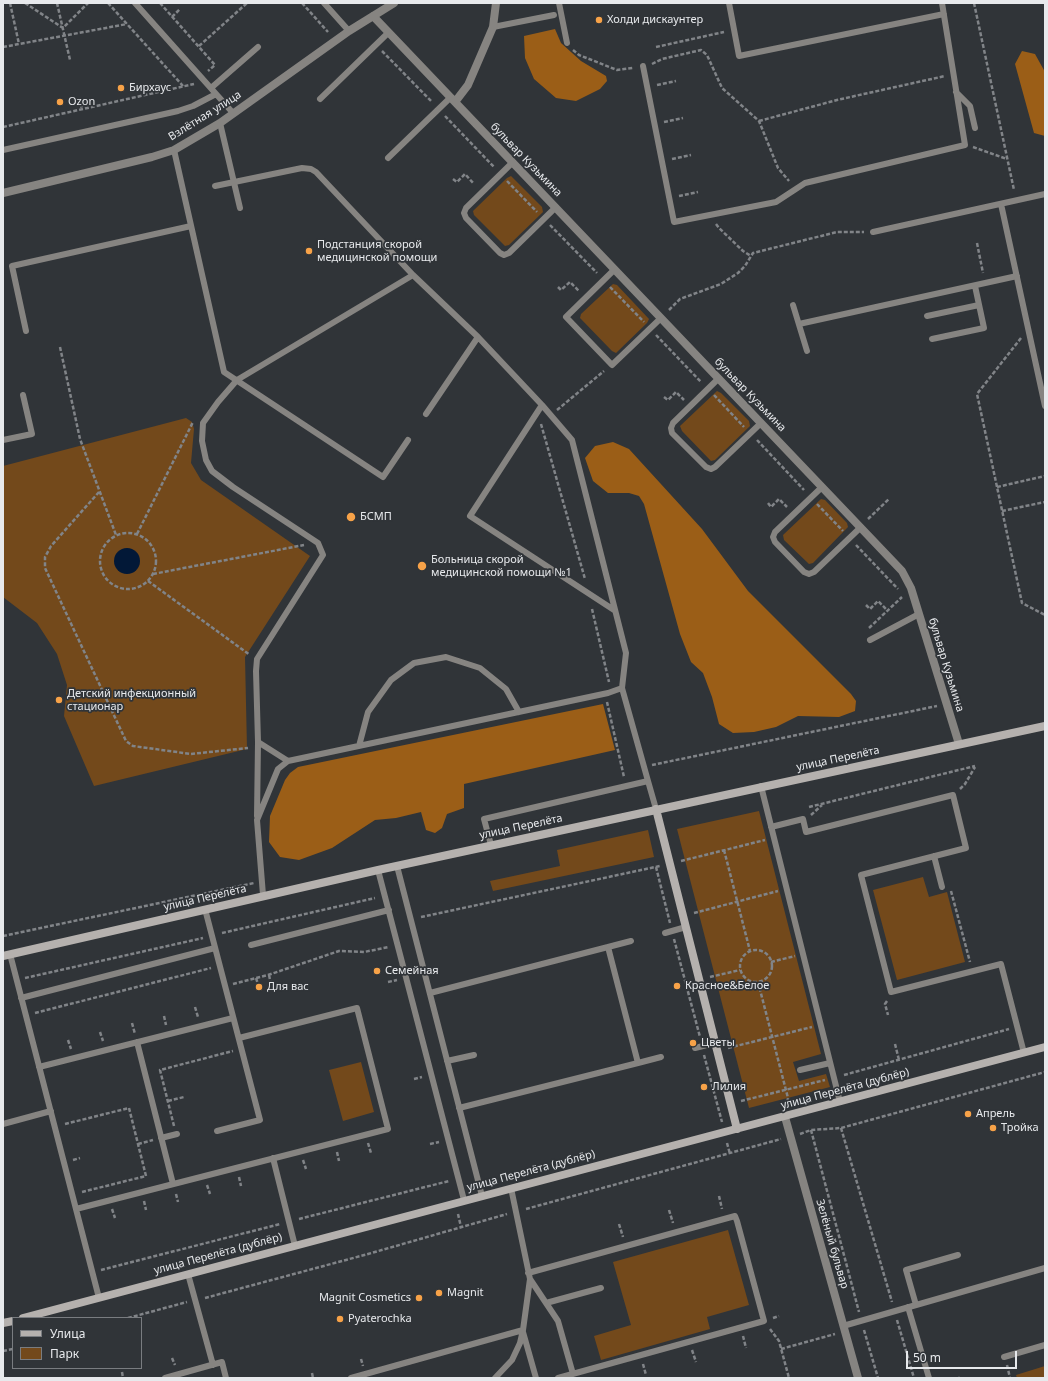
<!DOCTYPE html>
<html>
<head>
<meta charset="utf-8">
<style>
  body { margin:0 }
  #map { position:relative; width:1048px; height:1381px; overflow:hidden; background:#303438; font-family:"Noto Sans",sans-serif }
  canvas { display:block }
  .frame { position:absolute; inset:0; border:4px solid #e7e9ec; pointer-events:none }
  .legend { position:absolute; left:12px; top:1317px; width:130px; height:52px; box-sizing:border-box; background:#303438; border:1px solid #797c80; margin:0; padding:5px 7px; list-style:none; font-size:12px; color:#e7e9ec }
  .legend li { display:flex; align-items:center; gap:8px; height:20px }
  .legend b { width:20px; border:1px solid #797c80 }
  .scale { position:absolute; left:906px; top:1351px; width:111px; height:18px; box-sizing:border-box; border:2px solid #e7e9ec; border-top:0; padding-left:5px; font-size:12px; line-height:14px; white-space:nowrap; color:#e7e9ec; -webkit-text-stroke:3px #303438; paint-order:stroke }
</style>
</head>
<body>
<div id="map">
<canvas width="1048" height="1381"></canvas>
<div class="frame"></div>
<ul class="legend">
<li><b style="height:5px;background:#b5b1ae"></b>Улица</li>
<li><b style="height:11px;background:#73491b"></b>Парк</li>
</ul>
<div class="scale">50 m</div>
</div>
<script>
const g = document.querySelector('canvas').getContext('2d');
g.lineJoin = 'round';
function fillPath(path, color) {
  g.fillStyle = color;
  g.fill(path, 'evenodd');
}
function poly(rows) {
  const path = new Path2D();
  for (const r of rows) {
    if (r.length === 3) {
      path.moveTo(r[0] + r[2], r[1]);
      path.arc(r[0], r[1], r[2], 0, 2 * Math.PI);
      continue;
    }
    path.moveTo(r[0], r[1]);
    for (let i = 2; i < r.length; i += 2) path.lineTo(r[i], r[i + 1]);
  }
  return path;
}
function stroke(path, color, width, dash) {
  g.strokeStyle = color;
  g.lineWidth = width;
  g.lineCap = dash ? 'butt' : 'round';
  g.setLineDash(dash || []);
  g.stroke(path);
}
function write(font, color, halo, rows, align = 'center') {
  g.font = font + ' "Noto Sans",sans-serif';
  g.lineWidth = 3.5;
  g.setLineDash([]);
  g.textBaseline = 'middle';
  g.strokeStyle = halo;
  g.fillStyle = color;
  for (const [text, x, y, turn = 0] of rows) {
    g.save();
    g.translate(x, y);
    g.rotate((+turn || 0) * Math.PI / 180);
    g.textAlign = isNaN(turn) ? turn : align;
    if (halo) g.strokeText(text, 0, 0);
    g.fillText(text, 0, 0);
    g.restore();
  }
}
fillPath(poly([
  [511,176,542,207,543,212,509,245,505,246,474,215,473,211,507,178],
  [613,284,617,285,649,319,647,323,616,353,612,351,580,318,581,314],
  [717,391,721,393,749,421,750,426,715,460,711,461,682,431,680,426],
  [186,418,192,422,194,429,191,463,201,480,310,556,245,657,247,749,94,786,64,716,67,685,57,654,37,623,3,597,3,466],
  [821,499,825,500,847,523,848,527,813,563,809,564,784,540,783,535],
  [759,811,821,1054,793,1062,799,1081,826,1074,830,1087,749,1108,677,829],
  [648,830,654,857,493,891,490,881,560,866,557,850],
  [923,877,929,897,947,892,965,962,897,980,873,890],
  [361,1062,374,1112,343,1121,329,1070],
  [728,1230,749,1305,707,1317,710,1329,601,1360,594,1336,631,1325,613,1262],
  [1045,1366,1045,1378,1017,1378,1016,1375]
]), '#73491b');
fillPath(poly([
  [555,29,561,43,581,61,606,76,607,81,600,89,576,101,556,98,534,79,525,58,524,36],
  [1022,51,1035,54,1045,72,1045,136,1034,133,1015,64],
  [613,442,629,449,702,529,748,591,851,694,856,701,855,711,839,717,798,716,776,727,754,732,733,733,719,724,712,697,703,673,691,662,680,634,644,504,639,496,629,493,608,493,593,481,585,458,595,446],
  [603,704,615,750,464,784,464,808,447,814,442,828,435,833,426,830,421,812,396,818,375,820,332,848,299,860,280,857,269,842,270,816,285,780,290,773,298,767]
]), '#9b5e17');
fillPath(poly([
  [127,561,13]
]), '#021837');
stroke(poly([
  [10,3,19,44],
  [25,3,63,28,88,3],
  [57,3,70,60],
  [108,3,183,86],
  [160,3,215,65,208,71],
  [302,3,328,32],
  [974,3,1014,190],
  [172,17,180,9],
  [199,46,247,3],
  [3,47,127,24],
  [656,47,724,32],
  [573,50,579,55,617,70,633,68],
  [382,51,432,102],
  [652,64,662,59,701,50,707,55,722,88,759,121,778,168,789,181],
  [657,85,676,81],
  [79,98,82,109],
  [445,116,494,167],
  [759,121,837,100,945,76],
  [664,122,683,118],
  [3,127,194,84],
  [973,147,1007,159],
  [672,159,691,155],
  [453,179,457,182,465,174,474,184],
  [507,181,537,212],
  [679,196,698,192],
  [716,224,719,228,743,251,751,256],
  [550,225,597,273],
  [977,243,983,273],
  [558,287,561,290,570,282,579,291],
  [610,287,644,322],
  [669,310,680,299,721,284,738,273,745,266,753,253,837,232,864,232],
  [656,335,701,382],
  [1021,338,977,394,1022,603,1045,615],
  [60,347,80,439,116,535],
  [714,395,744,427],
  [664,397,668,400,676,392,684,400],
  [557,410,604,371],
  [541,424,585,579],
  [757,440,804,490],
  [997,487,1045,476],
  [99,492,51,546,45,557,45,568,126,741,133,746,191,754,248,748],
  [768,503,771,507,779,499,787,507],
  [817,504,843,531],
  [1002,511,1045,502],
  [868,519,889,499],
  [128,561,28],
  [137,534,193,422],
  [856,545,898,589],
  [153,574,304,545],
  [148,581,250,655],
  [866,605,870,609,878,601,887,610],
  [592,609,609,682],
  [869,628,902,597],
  [607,702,624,777],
  [652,765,937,706],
  [960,789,965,784,975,767],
  [809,807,975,766],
  [811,815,822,805],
  [724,850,750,951],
  [681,861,765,840],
  [656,867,670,923],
  [951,891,970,962],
  [694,913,778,891],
  [421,917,660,866],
  [222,933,375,898],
  [3,936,254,883],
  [674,939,700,1037],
  [756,966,16],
  [771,962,795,956],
  [269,975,271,984],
  [710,977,740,970],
  [25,978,203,938],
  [256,978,259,987],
  [388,982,397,980],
  [758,982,788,1098,787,1105],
  [233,984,268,975,339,951,364,952,389,947],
  [887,1001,885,1004,888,1015],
  [195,1007,198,1017],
  [35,1013,211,968],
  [164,1016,166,1025],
  [132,1023,135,1034],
  [100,1032,103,1041],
  [68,1040,71,1049],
  [895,1044,899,1060],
  [728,1048,812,1027],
  [704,1055,722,1122],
  [844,1075,1009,1029],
  [414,1079,422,1077],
  [168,1101,184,1097],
  [741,1101,825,1080],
  [65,1124,129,1108,146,1176,82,1192],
  [174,1126,160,1070,233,1051],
  [841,1128,892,1302],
  [811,1130,859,1312],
  [800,1134,811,1130,841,1128,1045,1072],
  [368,1143,371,1153],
  [727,1143,730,1154],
  [138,1144,153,1140],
  [430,1144,439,1142],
  [337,1152,339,1161],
  [73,1160,80,1158],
  [303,1160,306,1169],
  [239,1177,241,1186],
  [207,1185,210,1194],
  [176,1194,178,1202],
  [719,1196,722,1209],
  [144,1201,146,1210],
  [112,1209,115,1218],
  [526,1209,781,1139],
  [669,1210,673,1223],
  [458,1214,461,1227],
  [299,1219,449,1181],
  [619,1224,623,1237],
  [101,1270,280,1224],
  [205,1298,368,1254,507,1214],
  [128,1318,187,1302],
  [773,1318,779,1316],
  [897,1320,914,1378],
  [770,1329,779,1341,789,1378],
  [864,1330,878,1378],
  [743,1336,746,1348],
  [781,1349,835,1334],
  [692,1350,696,1362],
  [3,1351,13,1349],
  [172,1358,175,1365],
  [361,1359,363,1366],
  [643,1364,646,1375],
  [1007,1365,1010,1378],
  [122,1372,123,1378],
  [312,1373,313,1378],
  [958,1378,960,1378]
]), '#818488', 2.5, [4, 2]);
stroke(poly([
  [135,3,233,113],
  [324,3,349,31],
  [559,3,567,43],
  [729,3,739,56,944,14],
  [493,27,554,15],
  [643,66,674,222,776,202,805,183,965,145,942,3],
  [211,88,258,47],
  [956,92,970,106,975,128],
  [320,99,389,32],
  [220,123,240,208],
  [3,150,178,111,193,106,216,94],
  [174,150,224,372,383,477,408,440],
  [388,158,451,97],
  [513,162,466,208,464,213,466,218,500,253,504,255,509,253,556,207],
  [215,186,302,168,311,169,316,172,413,275,478,337,542,405,572,440,626,653,622,688,648,781],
  [1001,204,1045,406],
  [873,232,1045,194],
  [615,269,566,317,612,365,661,318],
  [793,305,807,351],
  [927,316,979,305],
  [799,324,1017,276],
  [26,331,12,266,191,226],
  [932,339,984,328,975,286],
  [719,378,673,423,671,428,672,433,706,467,711,469,715,467,761,423],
  [542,405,470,516,614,610],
  [426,414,478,337],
  [3,440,32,434,23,395],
  [822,487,775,532,773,537,775,542,804,572,809,574,814,572,861,527],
  [870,640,919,614],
  [359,746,368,712,391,680,414,663,446,657,480,668,506,689,519,712],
  [288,761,258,742,256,671,257,659,323,555,318,543,233,487,212,471,206,460,202,441,203,423,218,402,237,380,413,275],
  [761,786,840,1102],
  [257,816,258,742],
  [771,827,803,819,806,832,953,795,966,848,861,875,891,992,1001,964,1024,1053],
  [491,845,484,819,648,781,656,809],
  [934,856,942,887],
  [397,866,482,1196],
  [378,870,464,1200],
  [263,895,257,820,278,769,288,761,608,693,622,688],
  [205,909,260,1120,217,1131],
  [665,933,686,927],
  [251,945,389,910],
  [608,947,631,941],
  [10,954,99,1298],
  [430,993,608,947,638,1063,459,1108],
  [21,998,215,948],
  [137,1042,173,1184],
  [695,1048,715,1043],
  [447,1061,474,1055],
  [638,1063,661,1057],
  [39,1067,233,1018],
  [800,1070,830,1063],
  [3,1124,51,1111],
  [161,1138,177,1134],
  [273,1158,295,1246],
  [511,1188,530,1279,558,1321,573,1374],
  [76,1209,388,1129,357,1008,239,1038],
  [528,1273,735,1216,737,1221,764,1321,558,1378],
  [188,1274,213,1365],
  [546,1303,601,1288],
  [916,1305,906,1270,958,1255],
  [908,1307,929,1378],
  [843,1326,1045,1268],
  [523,1332,536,1378],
  [1004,1357,1045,1345],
  [165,1378,222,1362,226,1378],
  [351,1378,523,1330],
  [495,1378,512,1360,520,1343,523,1330,530,1279]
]), '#868481', 6);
stroke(poly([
  [373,16,902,571,911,588,959,744],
  [455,102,468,85,493,27,496,3],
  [3,193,152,157,174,150,220,123,349,31,394,3],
  [785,1117,858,1378]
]), '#868481', 8);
stroke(poly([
  [656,809,737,1129],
  [3,956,378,870,1045,726],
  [23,1318,1045,1047],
  [3,1323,13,1321]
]), '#b5b1ae', 8);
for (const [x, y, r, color] of [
  [599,20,4,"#f7a248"],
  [121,88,4,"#f7a248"],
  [60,102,4,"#f7a248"],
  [309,251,4,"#f7a248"],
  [351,517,5,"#f7a248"],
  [422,566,5,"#f7a248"],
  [59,700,4,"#f7a248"],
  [377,971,4,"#f7a248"],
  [677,986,4,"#f7a248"],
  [259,987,4,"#f7a248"],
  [693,1043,4,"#f7a248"],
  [704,1087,4,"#f7a248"],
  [968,1114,4,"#f7a248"],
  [993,1128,4,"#f7a248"],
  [439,1293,4,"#f7a248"],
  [419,1298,4,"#f7a248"],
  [340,1319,4,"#f7a248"]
]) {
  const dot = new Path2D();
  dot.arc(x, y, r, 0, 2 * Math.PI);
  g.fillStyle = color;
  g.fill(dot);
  stroke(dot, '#303438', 1.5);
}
write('11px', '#e7e9ec', '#303438', [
  ["Холди дискаунтер",607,20],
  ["Бирхаус",129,88],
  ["Ozon",68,102],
  ["Подстанция скорой",317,245],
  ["медицинской помощи",317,258],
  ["БСМП",360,517],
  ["Больница скорой",431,560],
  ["медицинской помощи №1",431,573],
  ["Детский инфекционный",67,694],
  ["стационар",67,707],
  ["Семейная",385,971],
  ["Красное&Белое",685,986],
  ["Для вас",267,987],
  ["Цветы",701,1043],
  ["Лилия",712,1087],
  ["Апрель",976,1114],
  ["Тройка",1001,1128],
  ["Magnit",447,1293],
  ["Magnit Cosmetics",411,1298,"right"],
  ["Pyaterochka",348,1319]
], 'left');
write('11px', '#e7e9ec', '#303438', [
  ["Взлётная улица",205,116,-32],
  ["бульвар Кузьмина",526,160,46],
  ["бульвар Кузьмина",750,395,46],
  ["бульвар Кузьмина",946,665,73],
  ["улица Перелёта",838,759,-12],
  ["улица Перелёта",521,827,-12],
  ["улица Перелёта",205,898,-13],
  ["улица Перелёта (дублёр)",845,1089,-15],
  ["улица Перелёта (дублёр)",531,1171,-15],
  ["Зелёный бульвар",832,1244,74],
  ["улица Перелёта (дублёр)",218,1254,-15]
]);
</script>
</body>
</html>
